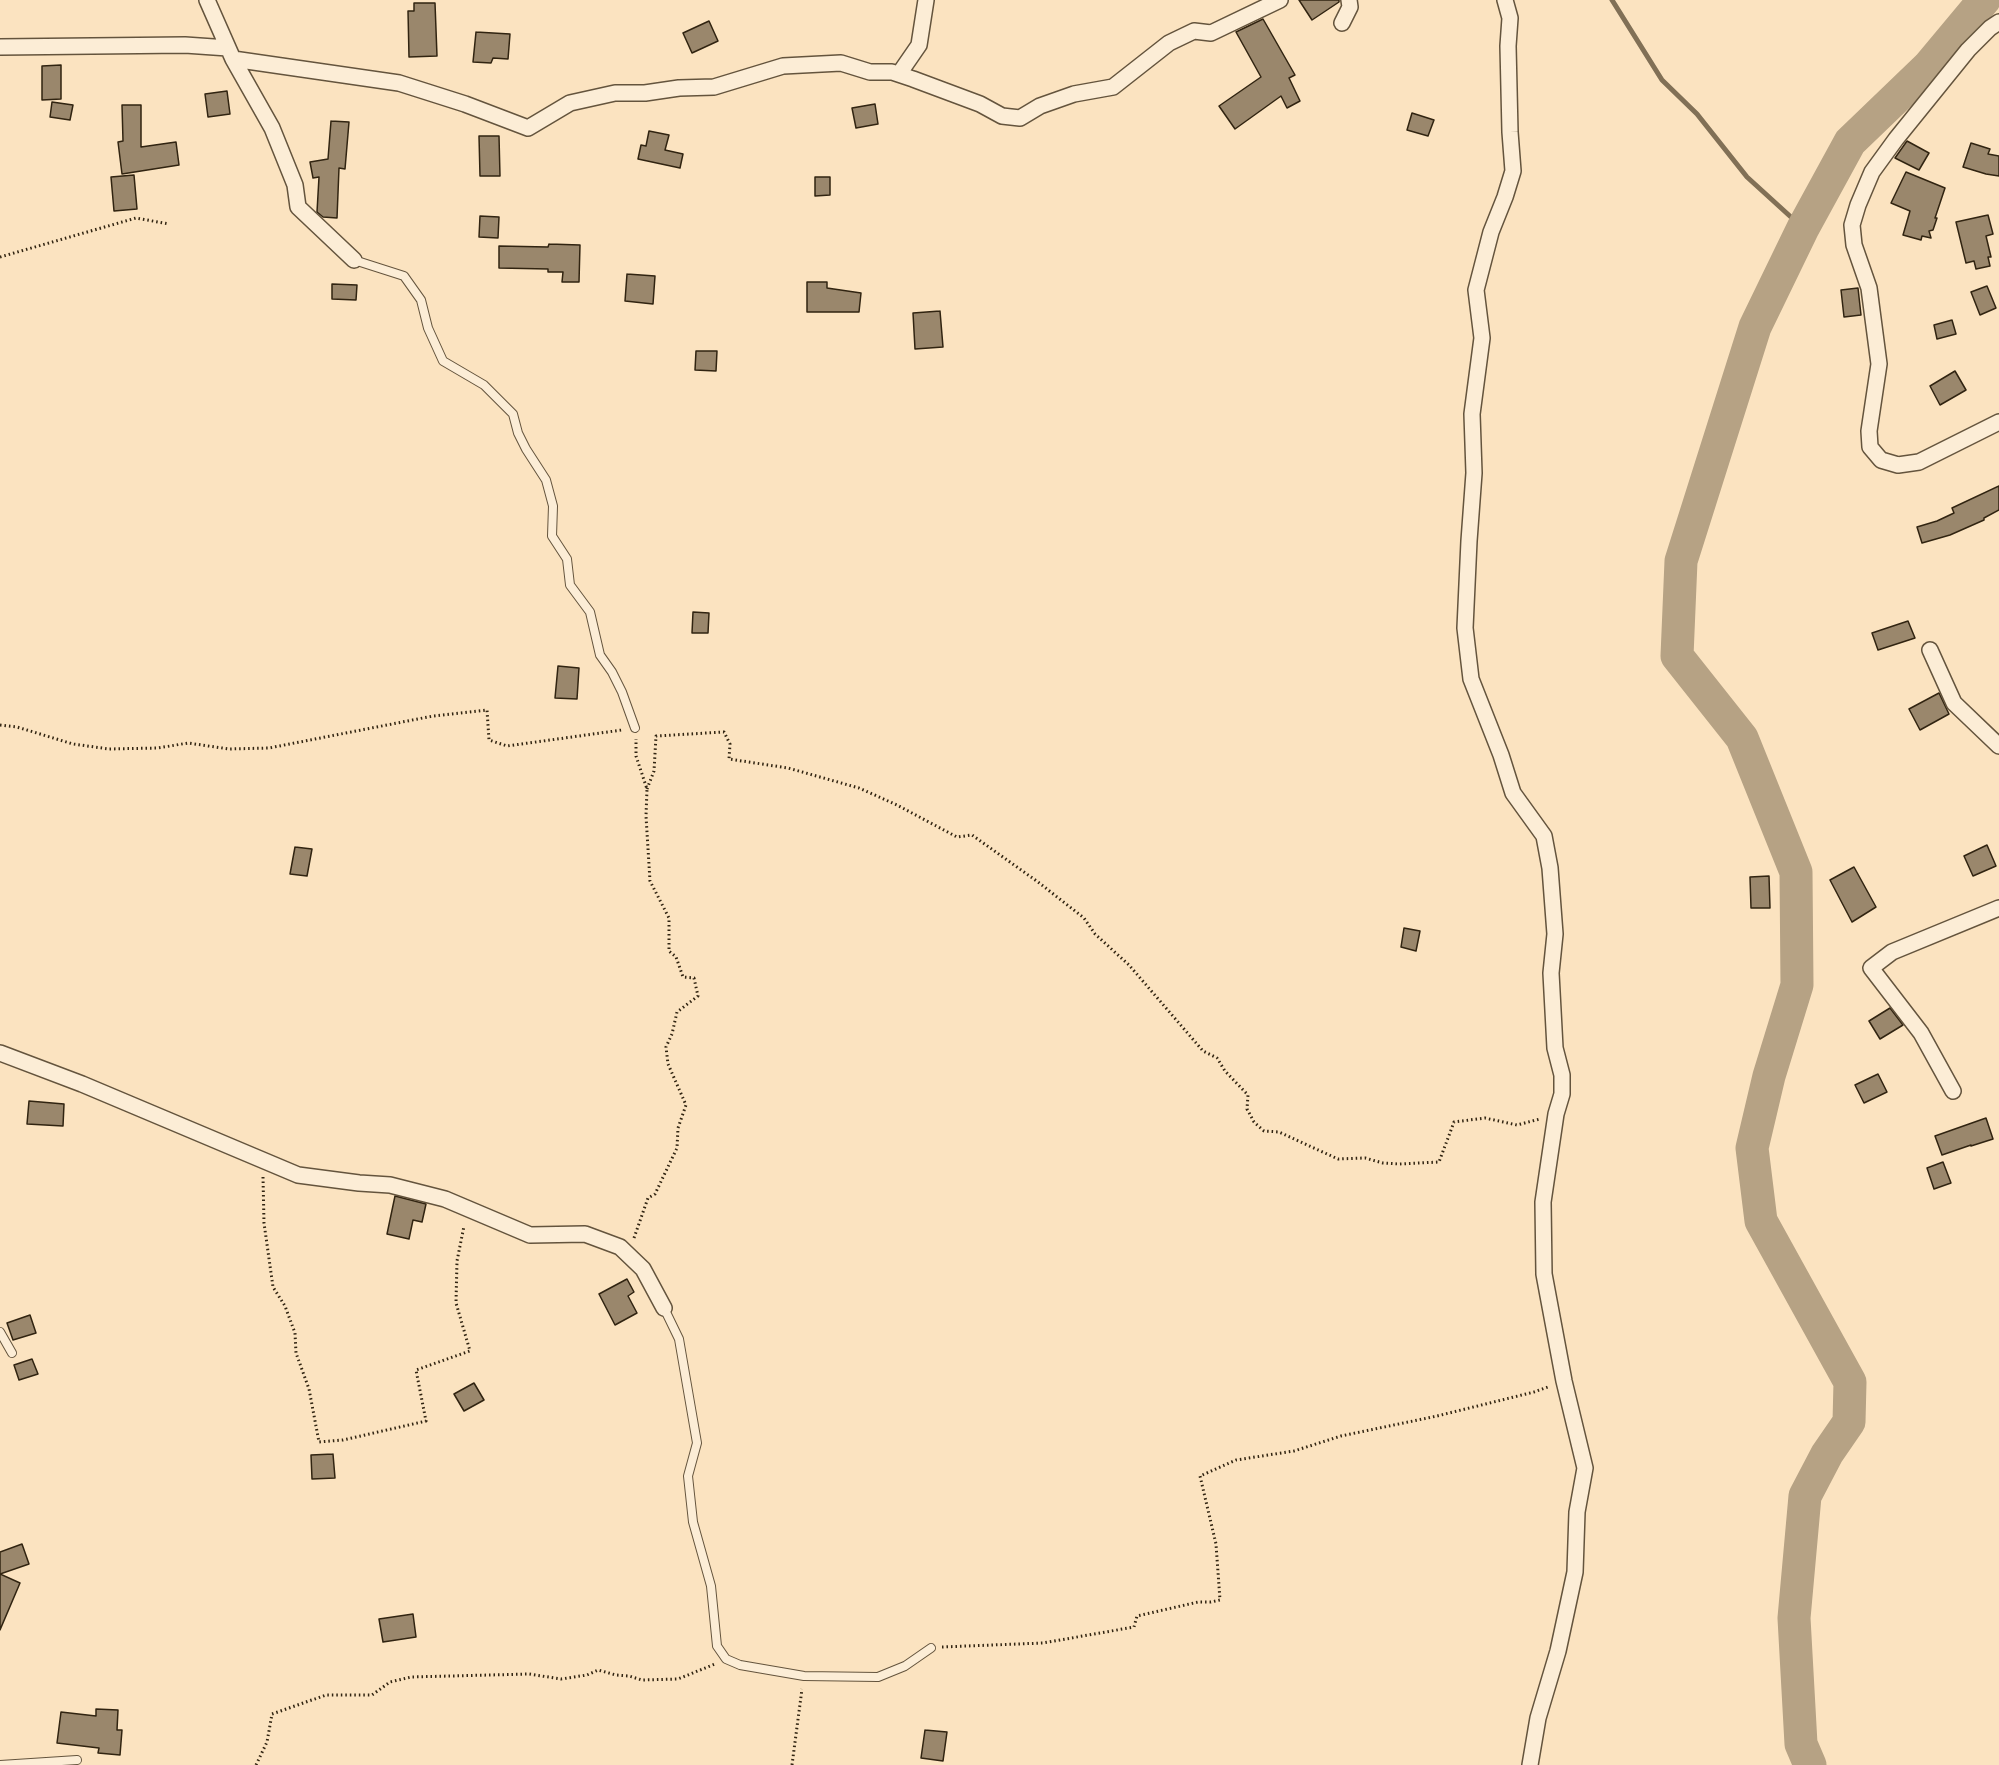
<!DOCTYPE html>
<html>
<head>
<meta charset="utf-8">
<style>
  body { margin:0 }
  canvas { display:block; background:#fbe3c0 }
</style>
</head>
<body>
<canvas width="1999" height="1765"></canvas>
<script>
const g = document.querySelector('canvas').getContext('2d');
g.lineJoin = 'round';
function poly(rows) {
  const path = new Path2D();
  for (const r of rows) {
    path.moveTo(r[0], r[1]);
    for (let i = 2; i < r.length; i += 2) path.lineTo(r[i], r[i + 1]);
  }
  return path;
}
function stroke(path, color, width, dash) {
  g.strokeStyle = color;
  g.lineWidth = width;
  g.lineCap = dash ? 'butt' : 'round';
  g.setLineDash(dash || []);
  g.stroke(path);
}
function fillPath(path, color) {
  g.fillStyle = color;
  g.fill(path, 'evenodd');
}
stroke(poly([
  [1612,0,1662,80,1697,114,1747,177,1803,228]
]), '#817056', 5);
stroke(poly([
  [1810,1765,1801,1744,1794,1618,1805,1496,1827,1454,1849,1422,1850,1382,1761,1221,1752,1148,1769,1076,1797,985,1796,872,1742,738,1677,656,1681,561,1755,327,1803,228,1850,142,1928,67,1984,0]
]), '#b6a284', 33);
const building = poly([
  [1299,0,1339,0,1339,2,1312,20,1299,0],
  [414,3,435,3,437,56,409,57,408,11,414,11,414,3],
  [1263,19,1295,75,1289,78,1300,101,1287,108,1281,96,1235,129,1219,106,1261,77,1236,32,1263,19],
  [709,21,718,41,692,53,683,33,709,21],
  [476,32,510,34,508,59,493,58,491,63,473,62,476,32],
  [61,65,61,99,42,100,42,66,61,65],
  [227,91,230,114,208,117,205,94,227,91],
  [52,102,73,105,70,120,50,117,52,102],
  [875,104,878,124,856,128,852,108,875,104],
  [122,105,141,105,141,147,176,142,179,165,122,174,118,142,123,141,122,105],
  [1412,113,1434,120,1428,136,1407,130,1412,113],
  [331,121,349,122,345,169,339,168,337,218,323,217,317,212,319,177,313,178,310,162,328,159,331,121],
  [649,131,669,135,665,150,683,154,680,168,638,159,641,145,646,146,649,131],
  [479,136,499,136,500,176,480,176,479,136],
  [1907,141,1929,153,1919,170,1895,158,1907,141],
  [1971,143,1990,149,1988,154,1999,156,1999,176,1986,174,1963,167,1971,143],
  [1906,172,1945,188,1935,218,1937,218,1933,230,1929,231,1931,238,1922,236,1921,240,1903,235,1910,211,1891,203,1906,172],
  [134,175,137,209,114,211,111,177,134,175],
  [815,177,830,177,830,195,815,196,815,177],
  [1988,215,1993,234,1986,236,1991,257,1988,257,1990,266,1976,269,1974,261,1966,263,1956,222,1988,215],
  [480,216,499,217,498,238,479,237,480,216],
  [549,244,580,245,579,282,562,282,563,272,548,272,548,269,499,268,499,246,548,247,549,244],
  [627,274,655,276,653,304,625,301,627,274],
  [807,282,827,282,827,288,861,293,859,312,807,312,807,282],
  [332,284,357,285,356,300,332,299,332,284],
  [1987,286,1996,308,1980,315,1971,292,1987,286],
  [1858,288,1861,315,1844,317,1841,290,1858,288],
  [940,311,943,347,915,349,913,313,940,311],
  [1952,320,1956,334,1937,339,1934,325,1952,320],
  [696,351,717,351,716,371,695,370,696,351],
  [1955,371,1966,390,1940,405,1930,386,1955,371],
  [1999,486,1999,510,1984,518,1984,520,1950,535,1922,543,1917,527,1937,521,1954,513,1952,508,1999,486],
  [693,612,709,613,708,633,692,633,693,612],
  [1908,621,1915,638,1878,650,1872,633,1908,621],
  [558,666,579,668,577,699,555,698,558,666],
  [1939,693,1949,714,1920,730,1909,709,1939,693],
  [1987,845,1996,866,1973,876,1964,856,1987,845],
  [295,847,312,849,307,876,290,874,295,847],
  [1854,867,1876,907,1852,922,1830,880,1854,867],
  [1769,876,1770,908,1751,908,1750,877,1769,876],
  [1404,928,1420,931,1416,951,1401,947,1404,928],
  [1890,1008,1903,1025,1880,1039,1869,1021,1890,1008],
  [1878,1074,1887,1092,1864,1103,1855,1085,1878,1074],
  [29,1101,64,1104,63,1126,27,1124,29,1101],
  [1986,1118,1993,1139,1971,1146,1971,1145,1942,1155,1935,1136,1986,1118],
  [1943,1162,1951,1183,1934,1189,1927,1168,1943,1162],
  [395,1196,426,1204,422,1222,413,1220,409,1239,387,1234,395,1196],
  [627,1279,634,1292,628,1296,637,1313,615,1325,599,1294,627,1279],
  [30,1315,36,1333,13,1340,7,1323,30,1315],
  [32,1359,38,1374,19,1380,14,1365,32,1359],
  [474,1383,484,1400,464,1411,454,1394,474,1383],
  [333,1454,335,1478,312,1479,311,1455,333,1454],
  [22,1544,29,1564,0,1574,0,1552,22,1544],
  [0,1574,20,1583,0,1630,0,1574],
  [413,1614,416,1637,383,1642,379,1619,413,1614],
  [96,1709,118,1710,117,1730,122,1730,120,1755,98,1753,99,1748,57,1743,61,1712,96,1716,96,1709],
  [925,1730,947,1732,943,1761,921,1758,925,1730]
]);
fillPath(building, '#9a876c');
stroke(building, '#312411', 1.5);
const service = poly([
  [354,260,404,276,421,300,428,328,443,361,484,385,513,414,518,433,526,449,546,480,553,506,552,536,567,559,570,585,590,612,600,655,612,672,622,692,635,728],
  [664,1308,679,1339,697,1443,688,1476,693,1522,711,1586,717,1646,726,1659,740,1665,804,1676,878,1677,905,1666,931,1648],
  [0,1332,12,1353],
  [0,1765,77,1760]
]);
const minor = poly([
  [207,0,233,59,272,128,295,185,298,207,354,260],
  [1505,0,1510,18,1508,46,1510,132,1513,171,1505,197,1491,232,1476,290,1482,338,1472,414,1474,473,1469,541,1465,628,1471,679,1501,755,1513,793,1544,836,1550,868,1555,934,1551,973,1555,1048,1562,1075,1562,1094,1556,1114,1543,1202,1544,1274,1564,1381,1585,1468,1577,1512,1575,1572,1558,1651,1538,1718,1530,1765],
  [1999,22,1990,28,1968,50,1896,139,1872,172,1858,205,1852,225,1854,245,1869,288,1879,364,1869,431,1870,447,1881,460,1898,465,1919,462,1999,422],
  [1342,23,1350,7,1349,0],
  [0,47,185,45,228,48],
  [233,59,399,83,465,104,528,128,570,103,615,93,645,93,679,88,714,87,783,66,841,63,870,72,892,72,913,79,980,104,1002,116,1020,118,1040,106,1074,94,1113,87,1169,43,1194,31,1211,33,1280,0],
  [899,74,919,45,926,0],
  [1930,650,1954,703,1999,746],
  [0,1053,82,1084,298,1175,359,1183,390,1185,445,1199,530,1235,585,1234,620,1247,643,1269,664,1308],
  [1953,1091,1921,1033,1871,968,1892,952,1999,908]
]);
stroke(service, '#64543d', 10);
stroke(minor, '#64543d', 18);
stroke(poly([
  [0,257,136,218,169,224],
  [0,725,17,727,73,744,109,749,158,748,188,743,229,749,269,748,433,716,487,710,489,740,507,746,622,730],
  [647,789,654,771,656,736,724,732,730,744,729,759,788,768,859,788,897,805,957,837,972,835,1038,882,1084,918,1095,934,1129,965,1203,1051,1217,1058,1225,1071,1248,1095,1247,1109,1254,1122,1264,1131,1279,1132,1338,1159,1365,1158,1383,1163,1399,1164,1439,1162,1454,1122,1485,1118,1517,1125,1540,1119],
  [263,1177,264,1223,273,1287,285,1306,295,1333,296,1353,309,1389,319,1442,343,1440,426,1421,416,1370,470,1351,456,1303,457,1261,464,1226],
  [634,1238,648,1198,655,1194,677,1148,678,1128,686,1105,668,1064,666,1047,672,1034,677,1012,698,996,694,978,683,977,676,957,669,951,669,918,650,881,646,816,647,789,636,756,636,739],
  [942,1647,1043,1643,1134,1627,1137,1616,1198,1602,1211,1602,1220,1600,1216,1544,1200,1476,1236,1460,1294,1451,1341,1436,1437,1416,1534,1392,1548,1387],
  [256,1765,267,1742,272,1714,326,1695,372,1695,390,1682,411,1677,529,1674,561,1679,587,1675,598,1670,616,1675,629,1676,642,1680,678,1679,715,1664],
  [792,1765,802,1689]
]), '#312411', 3, [1.5, 3]);
stroke(service, '#fcedd6', 8);
stroke(minor, '#fcedd6', 15);
</script>
</body>
</html>
